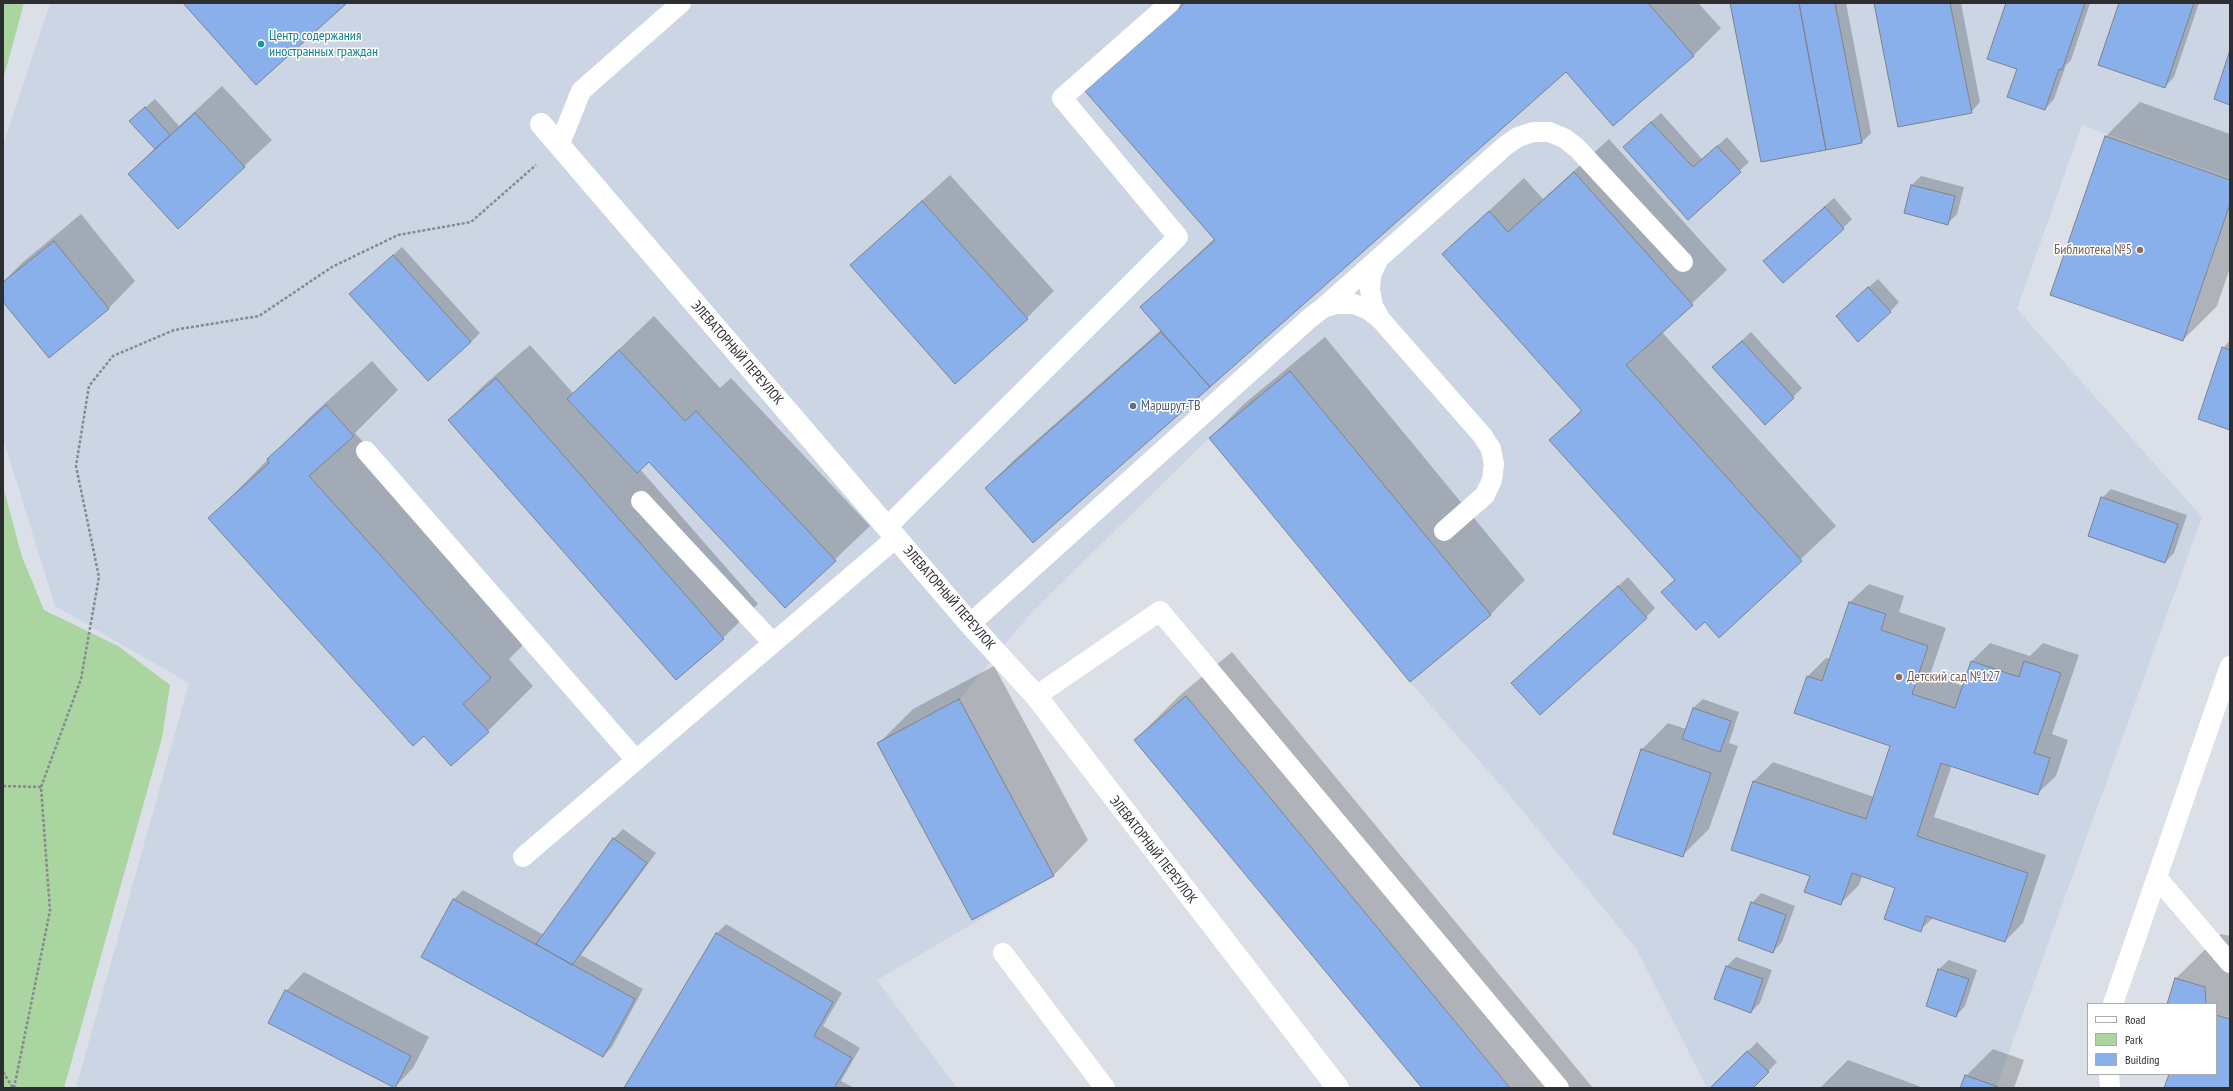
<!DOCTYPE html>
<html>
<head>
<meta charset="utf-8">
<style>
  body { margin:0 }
  #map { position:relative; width:2233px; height:1091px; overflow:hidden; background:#dbe0e8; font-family:"PT Sans Narrow",sans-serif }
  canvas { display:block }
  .frame { position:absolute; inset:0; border:4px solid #2c2e31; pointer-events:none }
  .legend { position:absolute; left:2087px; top:1003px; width:130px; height:72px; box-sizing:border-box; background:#fff; border:1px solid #ababad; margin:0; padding:5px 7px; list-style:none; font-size:12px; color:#2c2e31 }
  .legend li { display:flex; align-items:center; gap:8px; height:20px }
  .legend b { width:20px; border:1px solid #ababad }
</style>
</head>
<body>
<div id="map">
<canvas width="2233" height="1091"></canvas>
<div class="frame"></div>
<ul class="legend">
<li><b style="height:5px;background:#fff"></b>Road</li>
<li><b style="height:11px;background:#aad4a0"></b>Park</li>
<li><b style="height:11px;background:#8ab0eb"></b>Building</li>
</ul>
</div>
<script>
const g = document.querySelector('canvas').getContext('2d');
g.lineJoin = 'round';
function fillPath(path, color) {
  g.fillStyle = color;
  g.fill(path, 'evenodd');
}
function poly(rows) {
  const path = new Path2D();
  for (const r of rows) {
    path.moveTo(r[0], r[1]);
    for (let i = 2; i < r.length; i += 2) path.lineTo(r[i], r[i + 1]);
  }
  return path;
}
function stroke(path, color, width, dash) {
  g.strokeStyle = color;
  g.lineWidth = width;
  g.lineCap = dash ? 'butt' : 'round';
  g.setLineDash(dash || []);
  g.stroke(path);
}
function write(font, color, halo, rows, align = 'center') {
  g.font = font + ' "PT Sans Narrow",sans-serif';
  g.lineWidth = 3;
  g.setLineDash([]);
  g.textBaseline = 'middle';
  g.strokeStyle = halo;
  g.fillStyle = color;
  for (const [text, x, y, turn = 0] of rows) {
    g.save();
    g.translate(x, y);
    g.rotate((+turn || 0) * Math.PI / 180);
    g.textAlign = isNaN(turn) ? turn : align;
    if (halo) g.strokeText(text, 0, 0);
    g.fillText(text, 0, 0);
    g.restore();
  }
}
fillPath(poly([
  [50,3,2230,3,2230,178,2082,125,2017,309,2202,517,1996,1088,1707,1088,1636,948,1516,803,1410,682,1209,438,1030,614,960,699,1054,876,877,980,957,1088,76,1088,189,683,55,606,3,438,3,145]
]), '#cbd5e3');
fillPath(poly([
  [3,3,24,3,3,80],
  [3,486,22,557,44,610,118,646,170,685,162,738,64,1088,3,1088]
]), '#aad4a0');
fillPath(poly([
  [1182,3,1698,3,1721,28,1694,55,1614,125,1566,71,1033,541,986,488,1013,461,1161,330,1141,307,1215,238,1113,64],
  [1731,3,1846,3,1871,133,1862,142],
  [1875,3,1961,3,1980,102,1971,112],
  [2007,3,2090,3,2071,60,2066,65,2054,99,2045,109,2018,68],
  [2120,3,2199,3,2174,77,2165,87],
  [222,86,272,140,178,228,129,174,155,148,140,112,155,99,179,126],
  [2140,102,2230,134,2230,268,2217,306,2183,340,2105,137],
  [1661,113,1702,159,1727,137,1749,162,1688,218,1633,138],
  [1609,139,1727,270,1662,332,1836,526,1719,636,1705,621,1662,592,1675,579,1551,440,1582,409,1443,254,1524,178,1543,199],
  [950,175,1054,291,1027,318,851,265],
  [1921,176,1964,187,1957,214,1947,224,1905,213,1912,185],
  [1834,198,1852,219,1843,228,1774,251],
  [81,214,135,281,109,308,49,357,3,300,3,282,22,263],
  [402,247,480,333,471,342,360,285],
  [1878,279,1899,302,1890,312,1846,307],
  [654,316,720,388,731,378,870,526,785,607,649,461,640,469,758,604,723,638,676,679,449,420,483,386,530,345,573,393],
  [1751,332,1802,388,1793,397,1723,358],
  [1325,337,1525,580,1490,615,1210,438,1244,404],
  [2230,340,2230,429,2223,348],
  [372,361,398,390,355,433,536,632,509,659,533,686,488,731,424,735,209,519,313,414],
  [2111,489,2187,515,2174,553,2165,562,2102,498],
  [1628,577,1655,608,1646,617,1521,674],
  [1869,584,1904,596,1899,612,1946,628,1930,675,1963,686,1972,661,1990,643,2030,656,2043,643,2079,655,2052,734,2068,740,2056,776,2037,794,1952,765,1934,817,2046,855,2023,923,2005,941,1934,917,1920,930,1896,887,1862,876,1859,885,1841,903,1811,876,1732,849,1754,781,1773,762,1874,797,1891,745,1808,676,1826,658,1831,659,1850,602],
  [1232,652,1593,1088,1423,1088,1135,740,1180,695],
  [994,666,1088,840,1054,875,972,918,879,743,913,709],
  [1703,699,1739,712,1729,743,1738,746,1709,829,1682,856,1641,750,1668,723,1686,729,1693,708],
  [623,829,656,853,581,955,643,989,612,1047,603,1056,453,900,463,890,544,935,614,838],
  [1761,893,1795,906,1782,942,1773,952,1752,903],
  [726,924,842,993,823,1026,860,1048,841,1081,854,1088,625,1088,717,933],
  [2221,934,2230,936,2230,1088,2165,1088,2170,1074,2216,1074,2216,1004,2168,1004,2175,979],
  [1736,957,1772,970,1760,1003,1751,1012,1715,998,1727,966],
  [1949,960,1977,970,1965,1006,1956,1016,1927,1006,1939,969],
  [304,972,429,1037,413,1068,395,1087,286,991],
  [1757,1042,1777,1062,1752,1088,1714,1088,1713,1087],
  [1993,1049,2024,1060,2014,1088,1961,1088,1966,1076],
  [1848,1060,1924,1088,1820,1088]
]), '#0003');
const building = poly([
  [183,3,347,3,256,85,183,3],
  [1185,3,1648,3,1694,56,1613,126,1566,72,1210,387,1140,307,1215,240,1085,91,1185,3],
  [1730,3,1799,3,1826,150,1761,162,1730,3],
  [1799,3,1835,3,1862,143,1826,150,1799,3],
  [1874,3,1950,3,1972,113,1898,127,1874,3],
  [2006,3,2085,3,2062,70,2059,69,2045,110,2007,97,2017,69,1987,59,2006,3],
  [2119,3,2194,3,2165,88,2098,65,2119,3],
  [2230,50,2230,105,2214,99,2230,50],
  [145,107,170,135,155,149,129,121,145,107],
  [195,113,245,167,178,229,128,174,195,113],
  [1651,122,1693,167,1717,146,1741,172,1688,220,1623,147,1651,122],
  [2105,136,2230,180,2230,204,2183,341,2050,295,2105,136],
  [1574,172,1693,305,1626,365,1802,561,1719,638,1705,622,1696,630,1661,592,1675,580,1549,440,1582,411,1442,254,1489,211,1508,232,1574,172],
  [1911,185,1955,196,1948,225,1904,213,1911,185],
  [922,201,1028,319,955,384,850,265,922,201],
  [1825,207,1844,229,1783,283,1763,261,1825,207],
  [54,241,109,309,49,358,3,302,3,282,54,241],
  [393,255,471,342,428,381,349,294,393,255],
  [1868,287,1891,312,1858,342,1836,316,1868,287],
  [1161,332,1210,387,1033,543,985,488,1161,332],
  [1742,341,1794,398,1765,425,1712,367,1742,341],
  [2222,347,2230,350,2230,430,2198,419,2222,347],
  [619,350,685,421,696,411,836,561,785,608,649,462,637,473,567,399,619,350],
  [1290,371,1491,615,1410,682,1209,438,1290,371],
  [496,378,724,639,676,680,448,420,496,378],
  [326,405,354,436,309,476,491,678,463,704,489,732,451,766,424,736,413,746,208,518,269,463,267,459,326,405],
  [2101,497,2178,524,2165,563,2088,536,2101,497],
  [1618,586,1647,618,1540,715,1511,683,1618,586],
  [1849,602,1886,614,1881,630,1928,646,1912,694,1955,708,1971,661,2019,677,2024,661,2061,673,2034,753,2050,758,2038,795,1941,763,1917,836,2028,873,2005,942,1926,916,1921,932,1884,919,1895,888,1852,873,1841,905,1804,892,1810,876,1731,850,1753,781,1866,819,1890,746,1794,713,1807,676,1822,681,1849,602],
  [1186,696,1510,1088,1422,1088,1134,740,1186,696],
  [959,699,1054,876,972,920,877,743,959,699],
  [1693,708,1731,721,1720,752,1682,739,1693,708],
  [1641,749,1711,773,1683,857,1613,834,1641,749],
  [613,838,647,863,572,965,536,944,613,838],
  [453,899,635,999,603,1057,421,957,453,899],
  [1751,902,1786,915,1773,953,1738,940,1751,902],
  [716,933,833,1002,814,1036,852,1058,834,1088,624,1088,716,933],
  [1726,966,1763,979,1751,1013,1714,999,1726,966],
  [1938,969,1969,979,1956,1017,1926,1006,1938,969],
  [2175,978,2205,987,2206,1004,2167,1004,2175,978],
  [285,990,411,1056,395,1088,268,1023,285,990],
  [2216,1015,2230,1019,2230,1088,2164,1088,2169,1074,2216,1074,2216,1015],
  [1747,1051,1769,1072,1753,1088,1713,1088,1711,1087,1747,1051],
  [1965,1075,1998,1087,1997,1088,1960,1088,1965,1075]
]);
fillPath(building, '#8ab0eb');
stroke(building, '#7f838b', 1);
stroke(poly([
  [3,786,41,787],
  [3,1072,13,1088],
  [14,1088,50,911,41,787,81,679,99,577,76,466,89,386,113,356,174,330,259,316,332,267,398,235,471,222,536,165]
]), '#868a90', 2.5, [3, 2]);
stroke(poly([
  [559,146,581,91,681,3],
  [1378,260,1371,275,1370,290,1373,306,1381,320],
  [1323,308,1505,146,1518,137,1533,132,1549,132,1564,138,1577,148,1683,262],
  [366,451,636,760],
  [641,501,773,643],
  [887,527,1178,237,1062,98,1170,3],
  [970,624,1310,318,1323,308,1337,304,1354,304,1369,310,1381,320,1482,435,1491,449,1494,464,1492,480,1485,495,1444,531],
  [1036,696,1160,611,1559,1088],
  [523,857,897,537],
  [2158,879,2230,963],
  [1003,953,1105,1088],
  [2113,1004,2230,666],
  [2109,1074,2110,1088]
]), '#fff', 20);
stroke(poly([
  [541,124,970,624,1036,696,1338,1088]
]), '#fff', 22);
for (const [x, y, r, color] of [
  [261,44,4,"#0f9aa8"],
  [2140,250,4,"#8d6e63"],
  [1133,406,4,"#5c6f8a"],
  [1899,677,4,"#8d6e63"]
]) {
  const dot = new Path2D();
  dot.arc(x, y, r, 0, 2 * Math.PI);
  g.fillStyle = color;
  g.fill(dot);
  stroke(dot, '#fff', 1.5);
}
write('14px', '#0d838f', '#fff', [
  ["Центр содержания",269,36],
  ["иностранных граждан",269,52]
], 'left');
write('14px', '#785e54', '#fff', [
  ["Библиотека №5",2132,250],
  ["Детский сад №127",1907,677,"left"]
], 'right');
write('14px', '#2c2e31', '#fff', [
  ["ЭЛЕВАТОРНЫЙ ПЕРЕУЛОК",737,353,49],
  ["ЭЛЕВАТОРНЫЙ ПЕРЕУЛОК",949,598,49],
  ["ЭЛЕВАТОРНЫЙ ПЕРЕУЛОК",1153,850,52]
]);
write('14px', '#4e5e75', '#fff', [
  ["Маршрут-ТВ",1141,406]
], 'left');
</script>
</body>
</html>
